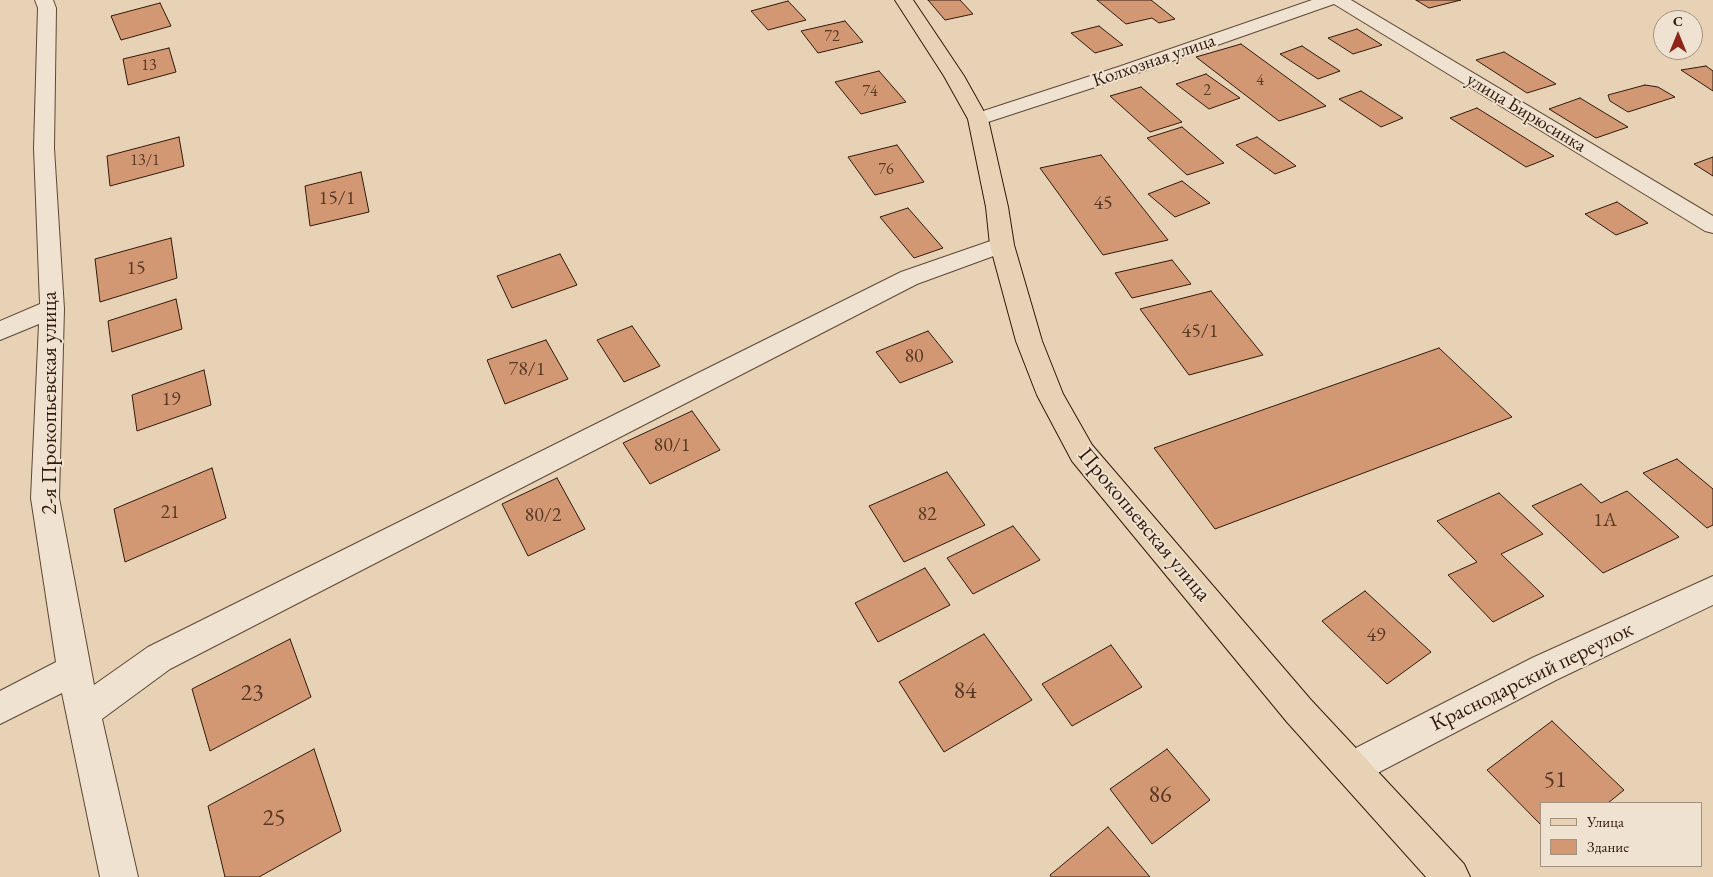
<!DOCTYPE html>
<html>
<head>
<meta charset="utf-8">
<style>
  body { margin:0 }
  #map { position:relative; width:1713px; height:877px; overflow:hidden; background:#e7d2b6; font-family:"EB Garamond",serif }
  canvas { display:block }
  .legend { position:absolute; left:1540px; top:802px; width:162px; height:65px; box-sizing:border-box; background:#efe2d0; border:1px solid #a39280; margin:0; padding:6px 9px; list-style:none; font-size:15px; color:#321909 }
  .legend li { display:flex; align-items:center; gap:10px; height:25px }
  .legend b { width:25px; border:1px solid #a39280 }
  .north { position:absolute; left:1653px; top:10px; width:50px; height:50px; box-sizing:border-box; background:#efe2d0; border:1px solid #a39280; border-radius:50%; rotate:0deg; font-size:14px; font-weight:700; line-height:20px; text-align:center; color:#321909 }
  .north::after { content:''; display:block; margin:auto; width:18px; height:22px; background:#8f2418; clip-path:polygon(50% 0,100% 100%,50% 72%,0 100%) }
</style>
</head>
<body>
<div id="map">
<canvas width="1713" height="877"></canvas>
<ul class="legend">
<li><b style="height:6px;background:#e7d2b6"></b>Улица</li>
<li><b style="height:14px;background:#d29874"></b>Здание</li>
</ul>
<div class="north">С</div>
</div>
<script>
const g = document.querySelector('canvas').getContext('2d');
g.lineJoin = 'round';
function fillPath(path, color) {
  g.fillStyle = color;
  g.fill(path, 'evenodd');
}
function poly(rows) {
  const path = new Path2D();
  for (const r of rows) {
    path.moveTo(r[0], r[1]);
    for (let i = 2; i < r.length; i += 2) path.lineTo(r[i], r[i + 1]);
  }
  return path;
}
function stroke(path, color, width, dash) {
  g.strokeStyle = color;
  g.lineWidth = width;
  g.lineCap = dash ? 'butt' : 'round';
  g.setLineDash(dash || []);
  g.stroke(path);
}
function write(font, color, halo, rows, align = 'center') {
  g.font = font + ' "EB Garamond",serif';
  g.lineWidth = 4;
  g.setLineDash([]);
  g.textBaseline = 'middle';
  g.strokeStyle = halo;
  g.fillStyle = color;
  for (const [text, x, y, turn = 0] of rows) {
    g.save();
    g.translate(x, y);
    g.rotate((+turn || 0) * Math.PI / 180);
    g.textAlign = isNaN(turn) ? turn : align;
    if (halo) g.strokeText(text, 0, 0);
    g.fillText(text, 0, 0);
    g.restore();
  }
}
const building = poly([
  [928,0,960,0,973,14,945,20,928,0],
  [1097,0,1151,0,1175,19,1159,23,1152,18,1126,24,1097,0],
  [1416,0,1461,0,1429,8,1416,0],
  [788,1,806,20,768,30,751,11,788,1],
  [160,3,171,26,121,40,111,16,160,3],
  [845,21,863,42,818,53,801,31,845,21],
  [1099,26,1123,45,1095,53,1071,33,1099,26],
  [1357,29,1382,45,1353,54,1328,38,1357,29],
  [1241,44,1326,106,1279,121,1196,57,1241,44],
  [1302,46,1340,71,1318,79,1280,54,1302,46],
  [169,48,176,72,128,85,123,59,169,48],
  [1504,52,1556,84,1527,93,1476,60,1504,52],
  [1706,66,1713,71,1713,91,1681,70,1706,66],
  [879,71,906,102,861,114,835,82,879,71],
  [1206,74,1240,98,1209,109,1176,84,1206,74],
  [1645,85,1658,87,1675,97,1628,112,1610,101,1608,95,1645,85],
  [1141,87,1182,122,1150,132,1110,96,1141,87],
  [1361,91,1403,118,1381,127,1339,99,1361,91],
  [1580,98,1628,127,1596,138,1549,109,1580,98],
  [1477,108,1554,156,1526,167,1450,118,1477,108],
  [1182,127,1224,163,1187,175,1147,138,1182,127],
  [179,137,184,166,110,186,107,156,179,137],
  [1257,137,1296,166,1275,174,1236,145,1257,137],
  [897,145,924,182,875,195,848,157,897,145],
  [1101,155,1168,240,1103,255,1040,168,1101,155],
  [1713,157,1713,176,1694,164,1713,157],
  [361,172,369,212,310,226,305,186,361,172],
  [1182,181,1210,203,1175,217,1148,194,1182,181],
  [1617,202,1648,223,1616,235,1585,214,1617,202],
  [908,208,943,248,914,258,880,217,908,208],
  [171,238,177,278,100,302,95,259,171,238],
  [560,254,577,285,512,308,497,276,560,254],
  [1172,260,1191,284,1132,298,1115,273,1172,260],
  [1211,291,1263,355,1189,375,1140,309,1211,291],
  [176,299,182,329,112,352,108,321,176,299],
  [632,326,660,366,624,382,597,340,632,326],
  [928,331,953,362,900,383,876,352,928,331],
  [546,340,568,379,505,404,487,360,546,340],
  [1439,348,1512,417,1215,529,1154,448,1439,348],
  [204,370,211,405,137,431,132,395,204,370],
  [692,411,720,450,650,484,623,443,692,411],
  [1677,459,1713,489,1713,525,1707,528,1643,473,1677,459],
  [212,468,226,518,125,562,114,509,212,468],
  [947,472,985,525,904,562,869,506,947,472],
  [557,478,585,529,528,556,502,504,557,478],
  [1581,484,1601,503,1627,491,1679,537,1603,573,1532,506,1581,484],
  [1499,493,1543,534,1501,554,1544,596,1493,622,1448,575,1477,562,1437,521,1499,493],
  [1013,526,1040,560,973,594,947,558,1013,526],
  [925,568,950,605,878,642,855,603,925,568],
  [1365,591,1431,652,1387,684,1322,621,1365,591],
  [984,634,1032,700,944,752,899,682,984,634],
  [290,639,311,697,210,751,192,689,290,639],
  [1111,645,1142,687,1072,726,1042,684,1111,645],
  [1552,721,1624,790,1608,803,1542,803,1542,826,1487,770,1552,721],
  [314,749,341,831,259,877,225,877,208,806,314,749],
  [1167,749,1210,800,1152,844,1110,789,1167,749],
  [1108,827,1150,877,1051,877,1050,875,1108,827]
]);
fillPath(building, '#d29874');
stroke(building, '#321909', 1);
const minor = poly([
  [35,0,53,0,56,8,54,148,64,309,59,498,94,685,148,647,901,272,1002,237,1010,240,1014,245,1010,250,917,284,170,669,102,719,138,877,100,877,62,693,0,724,0,691,56,662,31,498,39,324,0,340,0,321,40,304,34,148,38,8,35,0],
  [1312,0,1351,0,1713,216,1713,233,1705,231,1334,4,1135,74,985,123,978,125,971,123,968,119,971,115,1121,66,1312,0],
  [1713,576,1713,605,1556,680,1364,780,1352,785,1340,780,1335,768,1340,756,1532,658,1713,576]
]);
const major = poly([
  [895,0,913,0,964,76,988,119,1008,207,1014,245,1042,341,1063,394,1092,445,1311,700,1464,864,1470,877,1426,877,1287,722,1072,461,1037,395,1016,341,990,245,986,207,968,119,944,76,895,0]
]);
stroke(minor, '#5f4734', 2);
stroke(major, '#321909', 2);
fillPath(minor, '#efe2d0');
fillPath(major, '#e7d2b6');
write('16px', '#5a3924', null, [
  ["72",832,37],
  ["13",149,66],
  ["4",1260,81],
  ["2",1207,91],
  ["74",870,92],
  ["13/1",145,161],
  ["76",886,170]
]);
write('19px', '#321909', '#efe2d0', [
  ["Колхозная улица",1154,61,-19],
  ["улица Бирюсинка",1526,113,31]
]);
write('20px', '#5a3924', null, [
  ["15/1",337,199],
  ["45",1103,204],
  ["15",136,269],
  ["45/1",1200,332],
  ["80",914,357],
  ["78/1",527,370],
  ["19",171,400],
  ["80/1",672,446],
  ["21",170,513],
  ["82",927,515],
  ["80/2",543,516],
  ["1А",1605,521],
  ["49",1376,636]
]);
write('22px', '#321909', '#efe2d0', [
  ["2-я Прокопьевская улица",50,403,-90],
  ["Прокопьевская улица",1144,525,50],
  ["Краснодарский переулок",1532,677,-26]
]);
write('24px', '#5a3924', null, [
  ["84",965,691],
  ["23",252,693],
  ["51",1555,780],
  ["86",1160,795],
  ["25",274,818]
]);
</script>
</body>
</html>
